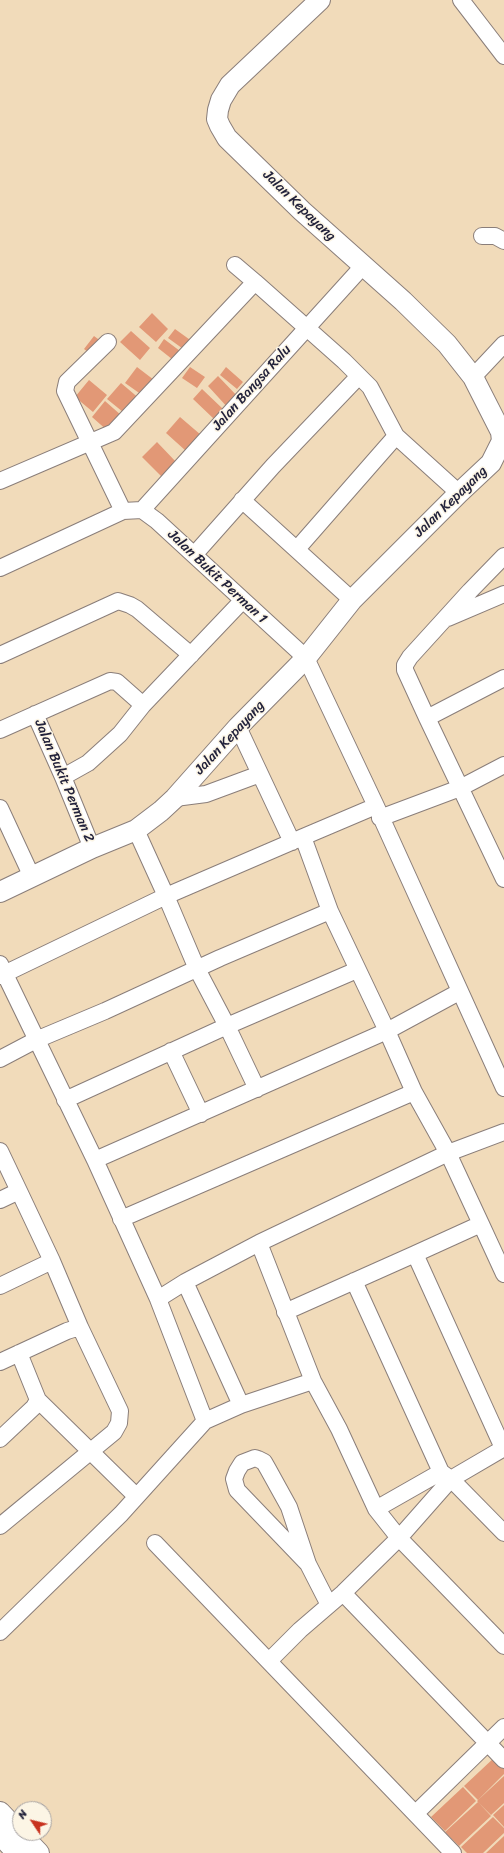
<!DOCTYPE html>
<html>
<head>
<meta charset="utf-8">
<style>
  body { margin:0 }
  #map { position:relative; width:504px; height:1853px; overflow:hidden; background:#f1dbba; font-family:Sriracha,sans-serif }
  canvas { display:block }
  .north { position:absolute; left:12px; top:1801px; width:40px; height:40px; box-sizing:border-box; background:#fcf5e5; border:1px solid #a5a1a1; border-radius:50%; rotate:305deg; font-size:11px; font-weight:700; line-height:16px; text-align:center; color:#22223b }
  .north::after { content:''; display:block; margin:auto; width:14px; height:18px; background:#c8321e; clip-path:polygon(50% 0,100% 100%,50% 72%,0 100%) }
</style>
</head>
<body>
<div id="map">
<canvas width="504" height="1853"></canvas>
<div class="north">N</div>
</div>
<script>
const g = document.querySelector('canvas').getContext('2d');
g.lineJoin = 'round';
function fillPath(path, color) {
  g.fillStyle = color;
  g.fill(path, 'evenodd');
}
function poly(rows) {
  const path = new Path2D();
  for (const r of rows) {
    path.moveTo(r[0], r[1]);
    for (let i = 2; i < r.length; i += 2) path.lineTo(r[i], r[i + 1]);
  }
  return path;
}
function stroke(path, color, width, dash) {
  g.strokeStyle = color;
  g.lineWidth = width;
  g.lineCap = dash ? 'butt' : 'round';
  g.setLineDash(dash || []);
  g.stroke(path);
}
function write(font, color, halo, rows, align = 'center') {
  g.font = font + ' Sriracha,sans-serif';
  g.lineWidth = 3;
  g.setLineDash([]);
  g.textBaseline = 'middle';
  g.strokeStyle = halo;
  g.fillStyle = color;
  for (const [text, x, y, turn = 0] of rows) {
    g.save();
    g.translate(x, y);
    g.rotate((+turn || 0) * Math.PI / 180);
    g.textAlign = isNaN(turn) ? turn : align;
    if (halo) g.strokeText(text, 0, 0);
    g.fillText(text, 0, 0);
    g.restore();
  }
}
fillPath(poly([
  [152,313,168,329,156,342,139,327],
  [175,329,193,342,186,351,168,338],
  [131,331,150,348,140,360,120,342],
  [94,336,102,342,92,355,84,349],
  [164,339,184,354,177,363,158,348],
  [137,367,154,380,142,395,125,383],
  [190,367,205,377,197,388,182,378],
  [226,367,243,382,237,389,220,375],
  [218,376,240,399,229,409,208,386],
  [89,380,107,395,93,412,75,397],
  [121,383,141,400,123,412,107,399],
  [202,389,223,409,214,419,193,399],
  [105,401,122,416,109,432,92,417],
  [180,417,201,435,186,451,166,433],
  [157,442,177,463,162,477,142,457],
  [496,1756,504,1764,504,1774,478,1800,464,1786],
  [504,1776,504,1803,491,1815,477,1801],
  [463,1787,476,1801,445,1831,431,1817],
  [478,1802,491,1816,459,1846,445,1832],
  [504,1805,504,1827,493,1815],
  [493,1817,504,1828,504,1833,483,1853,467,1853,461,1847],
  [504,1836,504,1853,486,1853]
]), '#e29876');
const minor = poly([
  [461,0,504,56],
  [482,236,495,236,504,241],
  [255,282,344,361,370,387,396,436,459,493],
  [108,342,67,382,65,391,123,511],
  [473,377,504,344],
  [0,481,114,432,255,282,235,265],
  [242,500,352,600],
  [142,510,363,266],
  [297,549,396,436],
  [194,555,273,466,359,376],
  [504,556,470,591,410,657,405,665,405,670,427,718,504,879],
  [0,568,123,511,142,510,157,521,306,658,376,806,504,1088],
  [448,618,504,594],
  [0,655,118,601,130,605,137,609,191,655],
  [35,714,63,777,92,848],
  [427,718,504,678],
  [238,727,292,842],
  [0,730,110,681,117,682,143,705],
  [63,777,88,763,120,734,143,705,243,600],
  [175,798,206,794,260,774],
  [0,808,32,877],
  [380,818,460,788,504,765],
  [0,964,95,1160,158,1299,205,1421],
  [0,976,166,896,136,830],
  [171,1051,201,1114],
  [0,1059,36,1040,105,1011,220,958,330,911],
  [257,1089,227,1026,197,969,166,896,303,837],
  [65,1100,227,1026,357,970],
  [0,1151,19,1191,0,1200],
  [95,1160,387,1031,330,911,303,837,376,806],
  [19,1191,52,1261],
  [121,1219,414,1092],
  [481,1224,504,1274],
  [259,1243,313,1381],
  [354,1281,441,1472,451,1479,504,1533],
  [185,1282,241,1405],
  [0,1286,52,1261,80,1327],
  [158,1299,185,1282,259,1243,448,1153,414,1092,387,1031,459,992],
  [285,1312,415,1254],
  [0,1362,67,1331,80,1327,120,1411,119,1423,114,1432,0,1526],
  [38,1400,136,1496],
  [0,1439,34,1407,38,1400,19,1353],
  [503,1448,415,1254,481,1224,448,1153,504,1132],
  [376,1509,441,1472],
  [155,1543,453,1853],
  [308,1564,237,1490,234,1479,237,1471,242,1463,255,1458,258,1459,264,1462,268,1469,289,1507,308,1564,329,1605],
  [343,1593,504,1760],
  [0,1632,121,1514,205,1421,241,1405,313,1381,339,1429,376,1509,399,1538,504,1646],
  [269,1661,300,1630,343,1593,399,1538,451,1479,504,1448],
  [416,1813,504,1727]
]);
const tertiary = poly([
  [0,892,92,848,136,830,161,811,175,798,238,727,306,658,352,600,459,493,491,463,502,441,501,432,473,377,447,344,403,301,302,211,227,138,220,126,217,119,218,110,221,100,230,85,320,0],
  [0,1812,20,1833],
  [20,1833,39,1853],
  [0,1835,17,1853]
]);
stroke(minor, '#8a7e7a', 18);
stroke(tertiary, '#8a7e7a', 22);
stroke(minor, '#fff', 16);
stroke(tertiary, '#fff', 20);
write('14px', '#22223b', '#fcf5e5', [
  ["Jalan Kepayang",299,206,44],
  ["Jalan Bangsa Ralu",252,388,-48],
  ["Jalan Kepayang",451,502,-44],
  ["Jalan Bukit Perman 1",217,577,43],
  ["Jalan Kepayang",230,738,-47],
  ["Jalan Bukit Perman 2",64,781,67]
]);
</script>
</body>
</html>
